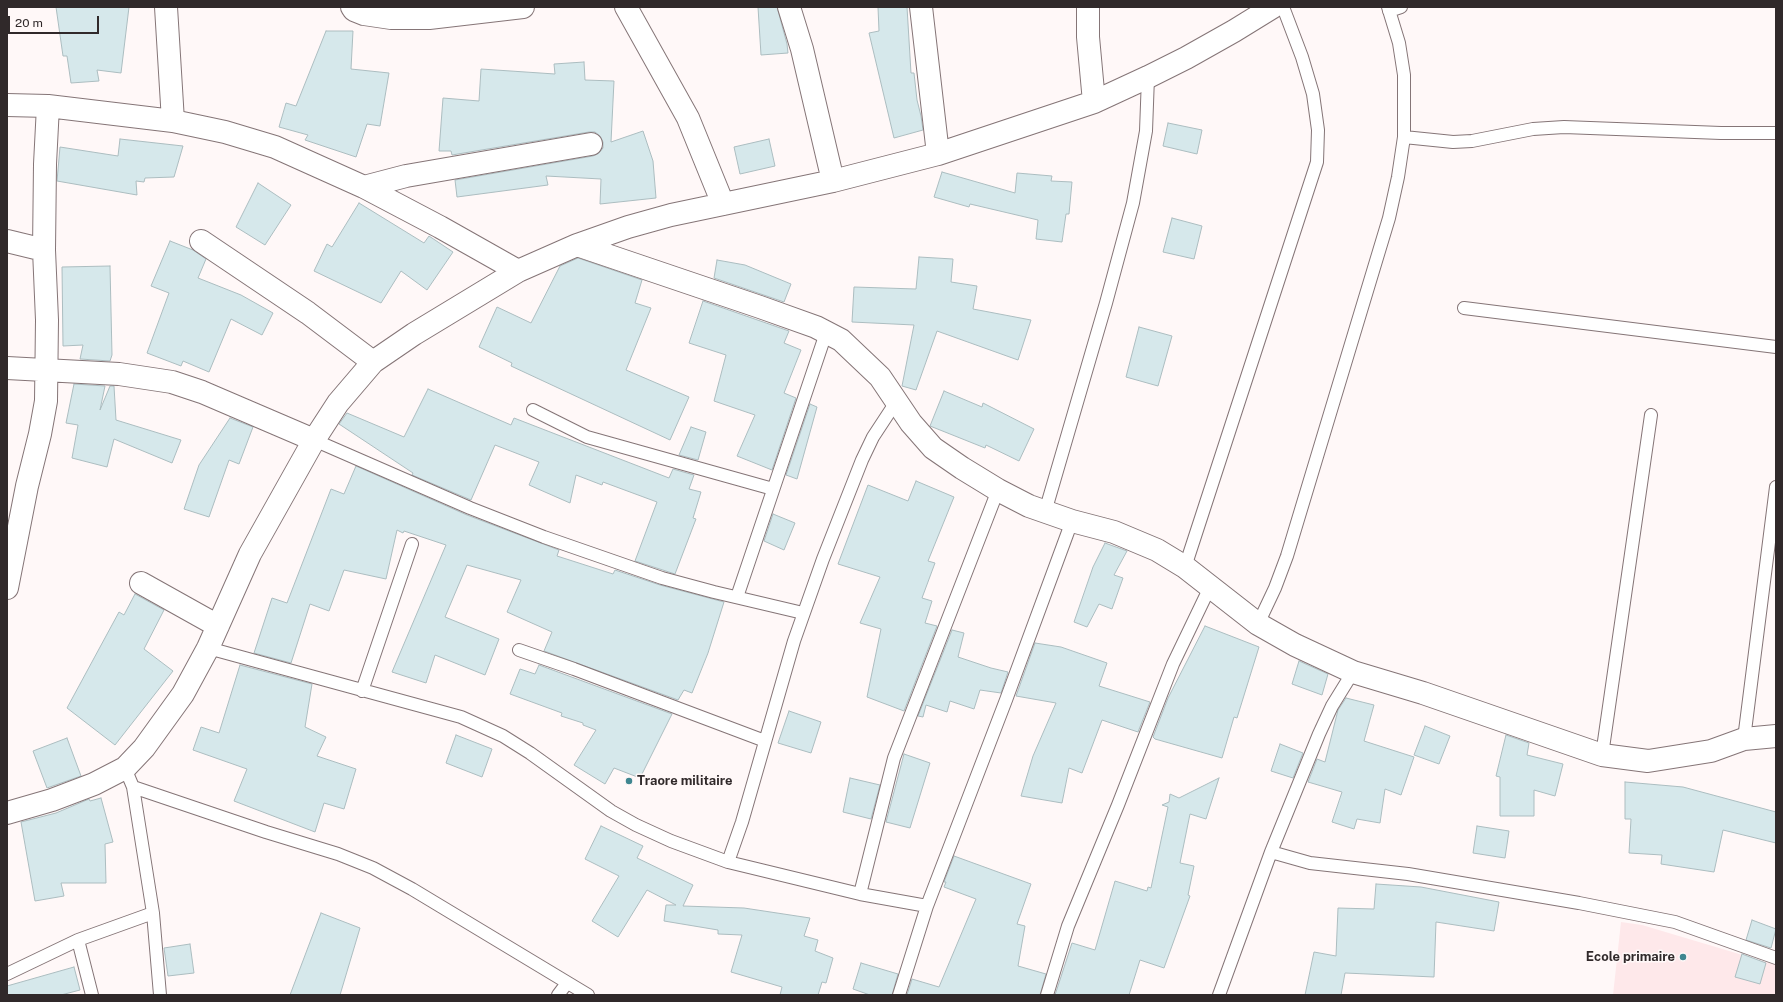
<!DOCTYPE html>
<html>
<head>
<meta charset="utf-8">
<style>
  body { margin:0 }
  #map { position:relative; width:1783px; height:1002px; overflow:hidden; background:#fff8f8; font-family:"Public Sans",sans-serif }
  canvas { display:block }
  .frame { position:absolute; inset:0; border:8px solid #30292a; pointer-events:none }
  .scale { position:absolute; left:8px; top:16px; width:91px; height:18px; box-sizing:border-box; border:2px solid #30292a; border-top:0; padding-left:5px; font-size:12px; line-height:14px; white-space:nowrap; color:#30292a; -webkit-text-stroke:3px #fff8f8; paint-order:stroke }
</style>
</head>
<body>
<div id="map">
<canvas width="1783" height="1002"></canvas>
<div class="frame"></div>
<div class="scale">20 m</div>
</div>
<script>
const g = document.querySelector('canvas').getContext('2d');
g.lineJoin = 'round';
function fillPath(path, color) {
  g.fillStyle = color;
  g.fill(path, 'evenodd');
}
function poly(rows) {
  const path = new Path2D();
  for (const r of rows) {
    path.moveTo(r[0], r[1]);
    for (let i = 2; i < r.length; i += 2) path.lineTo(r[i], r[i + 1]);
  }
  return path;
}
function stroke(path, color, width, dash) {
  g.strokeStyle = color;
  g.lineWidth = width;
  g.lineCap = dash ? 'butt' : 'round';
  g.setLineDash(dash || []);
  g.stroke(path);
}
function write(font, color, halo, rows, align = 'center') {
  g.font = font + ' "Public Sans",sans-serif';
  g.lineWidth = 3;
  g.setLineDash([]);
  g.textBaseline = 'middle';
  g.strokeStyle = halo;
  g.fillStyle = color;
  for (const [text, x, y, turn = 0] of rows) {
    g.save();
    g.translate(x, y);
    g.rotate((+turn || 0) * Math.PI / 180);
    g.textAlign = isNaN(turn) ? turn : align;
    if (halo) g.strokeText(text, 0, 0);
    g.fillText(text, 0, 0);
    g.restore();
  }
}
fillPath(poly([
  [1621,922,1642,925,1776,965,1776,995,1613,995]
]), '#fee8ea');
const building = poly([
  [56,7,129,7,121,73,97,70,99,81,71,83,67,56,63,56,56,7],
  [758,7,777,7,787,44,788,53,761,55,758,7],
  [878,7,907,7,911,73,914,73,917,100,921,116,923,130,894,138,869,33,879,31,878,7],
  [326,31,353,31,351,69,389,73,380,126,367,124,356,157,305,140,308,135,279,127,286,103,296,106,326,31],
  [584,62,585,80,614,81,611,142,643,131,653,161,656,198,600,204,601,179,546,176,548,185,457,197,455,180,593,156,599,153,603,148,603,142,600,136,595,132,589,132,452,155,451,151,439,151,443,98,479,101,481,69,555,74,554,64,584,62],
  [1168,123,1202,130,1197,154,1163,146,1168,123],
  [120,139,183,146,174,177,145,178,144,182,136,181,137,195,57,181,60,147,118,156,120,139],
  [769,139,775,166,740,174,734,147,769,139],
  [942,172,1015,193,1017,173,1052,176,1051,181,1072,182,1069,214,1066,214,1062,242,1036,239,1038,220,970,204,969,207,934,197,942,172],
  [258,183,291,205,265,245,236,227,258,183],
  [359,203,424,243,429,236,453,252,427,290,401,271,381,303,314,271,327,244,332,247,359,203],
  [1172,218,1202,226,1194,259,1163,252,1172,218],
  [170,241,193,250,206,259,198,278,241,295,273,313,262,335,231,319,209,372,183,361,181,366,147,353,169,293,151,286,170,241],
  [919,257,953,259,951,282,977,286,973,309,1031,320,1018,360,937,331,916,390,902,386,914,325,852,322,854,287,916,289,919,257],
  [578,258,642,280,635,303,651,308,626,370,689,397,670,440,511,366,512,363,479,347,497,307,531,323,560,266,578,258],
  [717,260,745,265,791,284,784,302,714,278,717,260],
  [110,266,112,355,110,361,80,359,83,345,63,346,62,267,110,266],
  [703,301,789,331,784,343,801,350,784,393,796,398,772,470,737,456,755,415,714,401,726,355,689,343,703,301],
  [1139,327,1172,336,1158,386,1126,377,1139,327],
  [74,384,105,386,100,410,110,386,114,386,116,420,181,440,172,463,114,439,107,467,72,458,78,425,66,423,74,384],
  [428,389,511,425,514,418,669,478,673,469,694,475,689,489,701,492,693,518,696,519,675,574,635,561,657,502,603,482,602,485,576,475,570,503,529,485,539,462,495,445,471,500,412,475,413,473,339,424,347,413,404,437,428,389],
  [944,391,982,407,983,403,1034,429,1019,461,986,445,985,448,930,426,944,391],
  [810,404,817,407,797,479,786,475,810,404],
  [230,418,253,427,239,464,229,460,209,517,184,509,199,465,230,418],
  [691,427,706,432,698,460,679,455,691,427],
  [356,466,467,515,559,550,557,556,613,574,615,570,660,585,724,602,708,653,692,693,684,690,678,700,544,651,552,632,507,612,521,580,467,565,445,617,499,639,485,675,435,655,426,683,392,672,446,545,404,531,403,533,397,530,386,579,344,570,329,611,310,604,291,663,254,653,272,598,287,603,331,489,344,494,356,466],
  [916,481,954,497,928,561,935,563,922,598,932,601,925,623,937,626,904,711,867,697,881,629,860,623,880,577,838,564,868,485,908,501,916,481],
  [773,514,795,523,784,550,764,541,773,514],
  [1105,543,1127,551,1114,575,1123,578,1112,609,1099,604,1087,627,1074,622,1093,567,1105,543],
  [135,594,164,610,144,649,173,671,115,745,67,708,119,612,124,615,135,594],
  [1205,626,1259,647,1237,718,1234,717,1222,758,1155,739,1153,737,1168,698,1205,626],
  [952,630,964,633,958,657,991,668,1008,672,1001,693,980,690,974,709,950,701,947,712,926,705,923,717,918,716,952,630],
  [1035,643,1061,647,1107,663,1099,686,1150,702,1138,732,1102,720,1082,773,1069,768,1062,803,1021,796,1033,756,1056,703,1016,696,1035,643],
  [1299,661,1328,674,1322,695,1292,684,1299,661],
  [240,665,312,684,305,727,326,737,317,756,356,769,344,809,324,803,315,832,234,801,247,769,193,750,201,727,219,733,240,665],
  [539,665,672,714,640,778,614,768,605,784,574,765,596,730,583,725,583,723,561,716,562,713,510,694,520,669,535,674,539,665],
  [1346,698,1374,705,1364,741,1414,757,1401,795,1385,789,1380,823,1357,819,1354,829,1332,822,1342,792,1308,782,1317,759,1325,762,1338,710,1346,698],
  [789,711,821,722,811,753,778,743,789,711],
  [1425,726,1450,736,1439,764,1414,755,1425,726],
  [456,735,492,749,482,777,446,763,456,735],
  [1506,735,1529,743,1527,755,1563,764,1555,796,1534,790,1534,816,1500,816,1500,777,1496,776,1506,735],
  [67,738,81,776,47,788,33,751,67,738],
  [1280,744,1303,753,1293,778,1271,771,1280,744],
  [904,754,930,763,910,828,886,822,904,754],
  [850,778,880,785,871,819,843,812,850,778],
  [1219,778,1206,819,1190,814,1180,863,1194,866,1188,895,1190,896,1164,968,1140,960,1129,995,1055,995,1072,943,1095,950,1115,881,1147,891,1148,887,1151,888,1168,807,1162,805,1169,802,1170,794,1179,798,1219,778],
  [1625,782,1683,787,1776,812,1776,843,1723,830,1714,872,1661,864,1662,855,1629,853,1631,819,1625,819,1625,782],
  [101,798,113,842,105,844,106,883,61,883,64,896,35,901,21,822,56,813,89,799,90,801,101,798],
  [601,826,643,846,637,858,693,885,683,906,744,908,810,918,804,936,818,940,815,951,833,958,826,983,822,982,818,995,780,995,782,987,731,972,742,935,718,934,718,930,664,921,666,905,676,905,647,890,618,937,592,921,619,876,585,859,601,826],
  [1477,826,1509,831,1505,858,1473,853,1477,826],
  [954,856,1031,884,1017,924,1025,926,1018,966,1046,974,1040,995,907,995,912,979,939,987,976,899,944,887,946,882,944,882,954,856],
  [1376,884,1421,887,1499,902,1494,931,1436,922,1434,977,1345,973,1341,995,1305,995,1314,952,1336,956,1338,908,1374,909,1376,884],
  [321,913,360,928,340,995,290,995,321,913],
  [1752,920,1776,929,1771,948,1746,940,1752,920],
  [190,944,194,973,168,976,164,948,190,944],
  [1742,954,1766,963,1760,984,1735,977,1742,954],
  [861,963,898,974,892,995,870,995,853,989,861,963],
  [74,967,80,990,61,995,7,995,7,986,74,967]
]);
fillPath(building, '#d6e8eb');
stroke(building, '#acbdc0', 1);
const lane = poly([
  [1389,11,1401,7],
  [1404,137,1453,142,1472,141,1533,129,1564,127,1721,133,1776,133],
  [1464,308,1776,347],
  [533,410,587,437,773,489],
  [314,440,470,508,544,537,662,578,714,592,803,613],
  [1045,512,1106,303,1133,203,1146,131,1148,77],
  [1185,567,1317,162,1318,130,1313,94,1302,57,1283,7],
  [737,597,826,333],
  [1258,624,1275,588,1287,556,1389,218,1398,177,1404,137,1404,75,1399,43,1388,7],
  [208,648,461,717,503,736,530,753,611,811,636,825,671,841,728,862,860,894,927,906],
  [519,650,574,669,765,741],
  [362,691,412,544],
  [1744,739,1776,487],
  [1602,755,1651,415],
  [125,768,133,787,266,832,338,854,373,868,412,889,588,995],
  [133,787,153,913,160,995],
  [1271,852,1310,863,1408,874,1579,903,1675,922,1776,958],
  [728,862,742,822,794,641,823,559,862,460,873,437,896,402],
  [860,894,894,758,998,490],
  [78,940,92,995],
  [7,974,78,940,153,913],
  [558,995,567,983],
  [899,995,927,906,1006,700,1072,521],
  [1047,995,1068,926,1118,805,1173,664,1210,587],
  [1219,995,1271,852,1319,734,1332,706,1353,672]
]);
const street = poly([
  [166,7,173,121],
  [352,7,354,10,364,14,391,18,429,18,523,7],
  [626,7,688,118,723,204],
  [789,7,802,49,833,181],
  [921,7,938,154],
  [1088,7,1088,37,1094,102],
  [7,105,48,106,173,121,225,132,275,147,364,187,440,227,518,271],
  [364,187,406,176,591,144],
  [7,241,44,250],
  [201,241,308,313,373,362],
  [577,245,760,307,816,327,841,340,880,377,911,423,933,448,962,468,998,490,1029,506,1072,521,1114,532,1157,550,1185,567,1258,624,1295,645,1353,672,1423,693,1602,755,1648,761,1711,751,1744,739,1776,736],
  [7,368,119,374,172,382,202,392,314,440],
  [141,583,218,626],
  [7,588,27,486,40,434,46,401,47,320,44,250,45,164,48,106],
  [7,813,52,800,94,784,125,768,144,748,183,694,208,648,250,554,314,440,338,403,373,362,414,334,518,271,577,245,628,227,671,215,833,181,938,154,1094,102,1148,77,1186,58,1234,31,1273,7]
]);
stroke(lane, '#857577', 14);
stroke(street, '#857577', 24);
stroke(lane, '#fff', 12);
stroke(street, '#fff', 22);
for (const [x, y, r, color] of [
  [629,781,4,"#3f8690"],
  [1683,957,4,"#3f8690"]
]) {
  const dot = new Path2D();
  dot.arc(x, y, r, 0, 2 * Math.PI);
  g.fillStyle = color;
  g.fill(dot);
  stroke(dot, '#fff8f8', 1.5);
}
write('bold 13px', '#30292a', '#fff8f8', [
  ["Traore militaire",637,781],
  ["Ecole primaire",1675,957,"right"]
], 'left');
</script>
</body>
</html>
